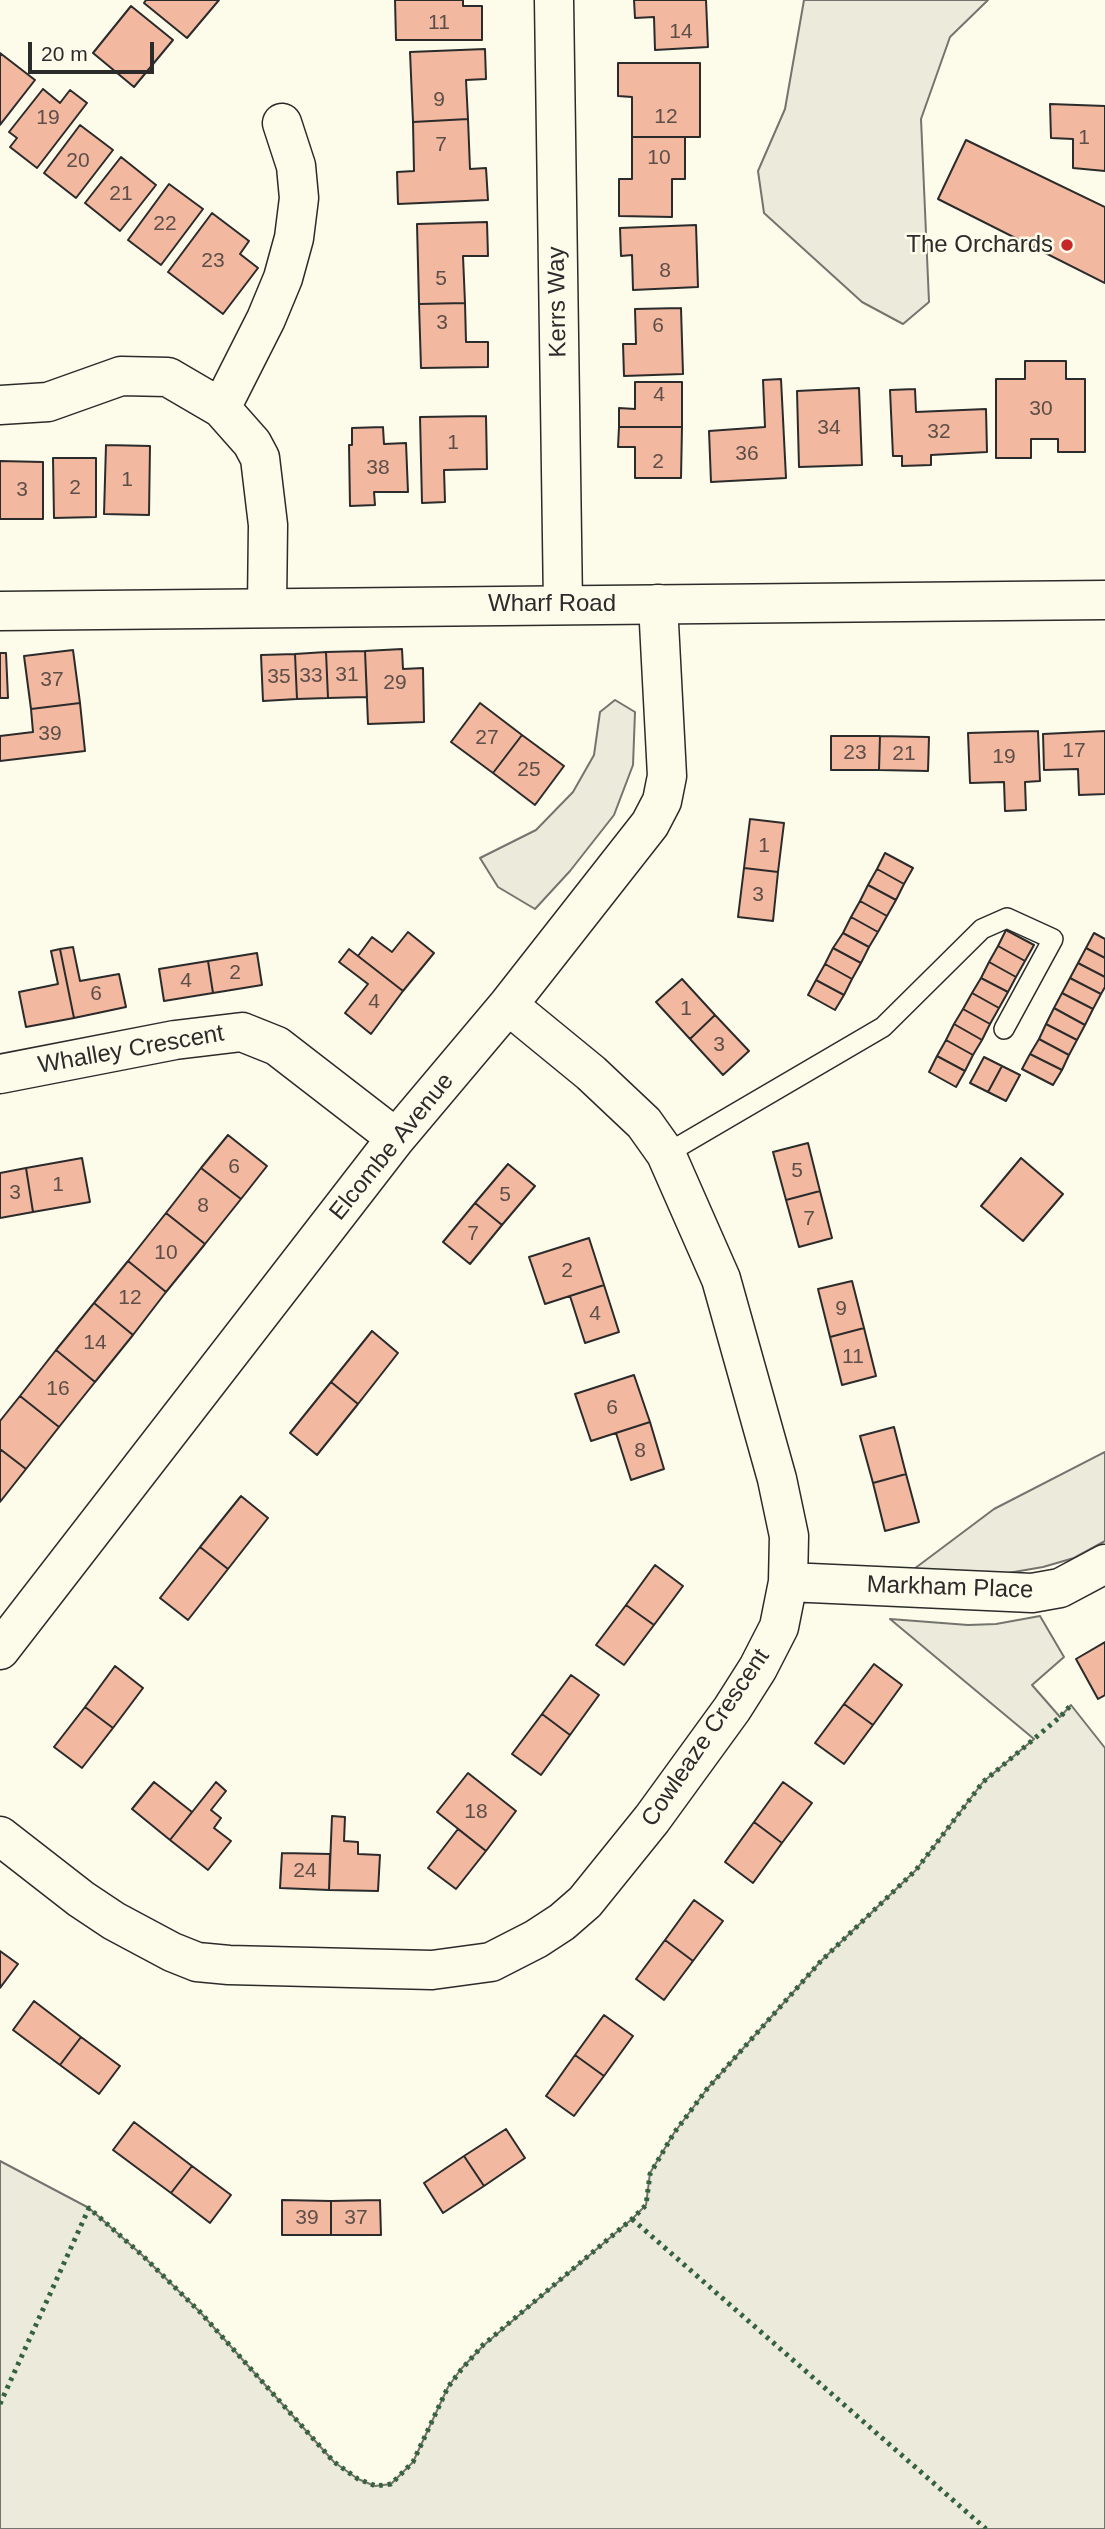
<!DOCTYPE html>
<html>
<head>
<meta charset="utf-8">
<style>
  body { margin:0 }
  #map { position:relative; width:1105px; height:2529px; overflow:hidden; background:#fdfbea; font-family:Helvetica,sans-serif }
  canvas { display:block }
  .scale { position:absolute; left:28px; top:42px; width:126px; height:32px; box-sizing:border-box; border:4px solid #2b2b2b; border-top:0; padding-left:9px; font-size:21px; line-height:24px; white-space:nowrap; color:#2b2b2b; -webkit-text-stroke:5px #fdfbea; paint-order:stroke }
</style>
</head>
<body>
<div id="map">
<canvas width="1105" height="2529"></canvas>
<div class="scale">20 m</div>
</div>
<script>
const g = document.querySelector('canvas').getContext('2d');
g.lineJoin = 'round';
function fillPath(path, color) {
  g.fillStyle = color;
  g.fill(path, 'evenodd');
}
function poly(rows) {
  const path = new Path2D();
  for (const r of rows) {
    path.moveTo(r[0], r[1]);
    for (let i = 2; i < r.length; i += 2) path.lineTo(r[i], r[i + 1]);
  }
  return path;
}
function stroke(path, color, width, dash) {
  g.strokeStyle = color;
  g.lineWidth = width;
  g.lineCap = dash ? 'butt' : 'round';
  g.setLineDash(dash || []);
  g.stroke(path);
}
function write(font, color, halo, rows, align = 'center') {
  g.font = font + ' Helvetica,sans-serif';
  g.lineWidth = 5;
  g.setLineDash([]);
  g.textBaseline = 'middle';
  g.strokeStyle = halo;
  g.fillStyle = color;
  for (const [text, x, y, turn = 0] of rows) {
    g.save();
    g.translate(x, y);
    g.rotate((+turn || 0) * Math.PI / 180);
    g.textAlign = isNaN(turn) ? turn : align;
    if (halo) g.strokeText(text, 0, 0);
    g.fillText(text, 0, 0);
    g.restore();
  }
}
const green = poly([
  [804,0,988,0,950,37,921,119,929,302,903,324,862,302,764,213,758,171,785,109,804,0],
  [615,700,635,712,633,765,614,815,570,871,535,909,498,887,480,858,536,830,573,792,594,755,600,712,615,700],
  [1105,1452,1105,1541,1074,1558,1043,1567,1008,1573,914,1569,994,1509,1105,1452],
  [1040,1616,1064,1657,1032,1685,1060,1717,1071,1705,1105,1748,1105,2529,0,2529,0,2161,89,2208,142,2255,200,2312,334,2462,358,2479,375,2486,391,2484,413,2462,448,2387,461,2369,484,2345,632,2219,646,2205,650,2173,674,2133,707,2089,821,1961,916,1870,983,1782,1034,1739,890,1619,968,1625,996,1624,1040,1616]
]);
fillPath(green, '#ecebdb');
stroke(green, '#74746e', 2);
const building = poly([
  [146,0,219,0,187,38,144,3,146,0],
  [395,0,463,0,463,6,482,6,482,40,396,40,395,0],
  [634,0,706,0,708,47,655,50,654,17,635,18,634,0],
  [131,6,173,40,134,87,93,53,131,6],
  [485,49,486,79,466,80,468,119,413,122,410,52,485,49],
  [0,53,35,80,0,125,0,53],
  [618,63,700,63,700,137,632,137,632,97,618,96,618,63],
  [43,89,60,103,70,90,87,103,37,168,10,147,17,138,9,132,43,89],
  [1050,104,1105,106,1105,171,1073,168,1073,139,1051,138,1050,104],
  [468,119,470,169,486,168,488,200,398,204,397,172,414,171,413,122,468,119],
  [80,125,113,150,76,198,44,173,80,125],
  [632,137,685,137,685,179,672,179,672,217,619,216,619,179,632,179,632,137],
  [966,140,1105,207,1105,283,938,199,966,140],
  [121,157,156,185,120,231,85,203,121,157],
  [169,184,203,209,161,265,128,240,169,184],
  [212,213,249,241,240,254,258,268,223,314,168,272,212,213],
  [487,222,488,256,463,256,465,303,419,304,417,224,487,222],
  [696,225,698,287,633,290,632,255,621,256,620,228,696,225],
  [465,303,466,342,488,342,488,367,421,368,419,304,465,303],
  [681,308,683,374,624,376,623,344,636,344,635,309,681,308],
  [1025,361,1066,361,1066,379,1085,379,1085,452,1058,452,1058,439,1031,439,1031,458,996,458,996,379,1025,379,1025,361],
  [781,379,786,478,711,482,709,431,765,427,763,380,781,379],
  [635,382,682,382,682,427,619,427,619,408,635,409,635,382],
  [859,388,862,465,799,467,797,391,859,388],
  [915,389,916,412,986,409,987,452,931,455,931,465,902,466,902,456,893,456,890,390,915,389],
  [486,416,487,469,444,470,445,502,422,503,420,417,486,416],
  [383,427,384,444,406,443,408,492,374,492,375,505,350,506,349,445,352,445,352,428,383,427],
  [619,427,682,427,681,478,635,478,635,447,618,447,619,427],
  [106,445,150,446,149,515,104,514,106,445],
  [53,458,96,458,96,517,54,518,53,458],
  [0,461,43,462,43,519,0,519,0,461],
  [402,649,403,669,423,668,424,722,368,724,365,651,402,649],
  [73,650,80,703,31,709,24,656,73,650],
  [365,651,367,697,328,698,326,652,365,651],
  [326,652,328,698,297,699,295,654,326,652],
  [0,653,6,653,8,698,0,698,0,653],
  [295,654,297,699,263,701,261,655,295,654],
  [80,703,85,751,0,761,0,736,33,732,31,709,80,703],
  [480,703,522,735,493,773,451,742,480,703],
  [1038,731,1040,781,1025,782,1026,810,1005,811,1004,782,970,783,968,733,1038,731],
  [1105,731,1105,794,1079,795,1078,769,1044,770,1043,734,1105,731],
  [522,735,564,766,535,805,493,773,522,735],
  [831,736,880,736,879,770,831,770,831,736],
  [880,736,929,737,928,771,879,770,880,736],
  [750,819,784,823,778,872,744,868,750,819],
  [885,853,913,868,904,884,877,869,885,853],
  [744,868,778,872,773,921,738,917,744,868],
  [877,869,904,884,896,900,868,885,877,869],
  [868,885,896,900,887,916,860,901,868,885],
  [860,901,887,916,878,932,851,917,860,901],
  [851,917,878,932,869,947,843,933,851,917],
  [1006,930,1034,945,1025,961,998,946,1006,930],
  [408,932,434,953,403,991,358,956,372,937,392,952,408,932],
  [843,933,869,947,861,963,833,948,843,933],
  [1094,933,1105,939,1105,958,1086,948,1094,933],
  [998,946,1025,961,1016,977,989,962,998,946],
  [73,947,80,981,119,974,126,1007,74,1018,60,949,73,947],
  [833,948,861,963,852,979,825,964,833,948],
  [1086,948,1105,958,1105,977,1078,963,1086,948],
  [60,949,74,1018,26,1027,19,992,58,984,51,951,60,949],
  [349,949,403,991,371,1034,345,1013,368,984,339,962,349,949],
  [257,953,262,985,213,993,208,961,257,953],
  [208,961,213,993,164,1001,159,969,208,961],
  [989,962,1016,977,1008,992,981,978,989,962],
  [1078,963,1105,977,1105,987,1101,994,1070,978,1078,963],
  [825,964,852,979,844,995,816,980,825,964],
  [981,978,1008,992,999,1008,972,993,981,978],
  [1070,978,1101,994,1093,1009,1062,993,1070,978],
  [682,979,715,1015,690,1039,656,1002,682,979],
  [816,980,844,995,835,1010,808,995,816,980],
  [972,993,999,1008,990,1024,963,1009,972,993],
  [1062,993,1093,1009,1085,1025,1054,1008,1062,993],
  [1054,1008,1085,1025,1077,1040,1046,1024,1054,1008],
  [963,1009,990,1024,982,1040,954,1024,963,1009],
  [715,1015,749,1051,723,1075,690,1039,715,1015],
  [954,1024,982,1040,973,1055,946,1040,954,1024],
  [1046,1024,1077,1040,1069,1055,1039,1039,1046,1024],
  [1039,1039,1069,1055,1062,1070,1030,1054,1039,1039],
  [946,1040,973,1055,965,1071,937,1056,946,1040],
  [1030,1054,1062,1070,1053,1085,1022,1069,1030,1054],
  [937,1056,965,1071,956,1087,929,1072,937,1056],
  [984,1057,1002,1066,988,1092,970,1083,984,1057],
  [1002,1066,1020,1075,1006,1101,988,1092,1002,1066],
  [228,1135,267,1166,241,1199,201,1168,228,1135],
  [808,1143,820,1191,786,1200,773,1152,808,1143],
  [82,1158,90,1202,33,1212,26,1168,82,1158],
  [1021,1158,1063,1194,1023,1241,981,1206,1021,1158],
  [508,1164,535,1186,502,1225,475,1203,508,1164],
  [26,1168,33,1212,0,1218,0,1173,26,1168],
  [201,1168,241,1199,205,1244,166,1213,201,1168],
  [820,1191,832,1238,799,1247,786,1200,820,1191],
  [475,1203,502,1225,470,1264,443,1242,475,1203],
  [166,1213,205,1244,166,1292,128,1261,166,1213],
  [589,1238,604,1285,545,1304,529,1257,589,1238],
  [128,1261,166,1292,133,1335,94,1303,128,1261],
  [852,1281,864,1328,830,1337,818,1289,852,1281],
  [604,1285,619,1332,585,1343,570,1296,604,1285],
  [94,1303,133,1335,95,1382,56,1350,94,1303],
  [864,1328,876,1376,842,1385,830,1337,864,1328],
  [372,1331,398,1353,358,1404,331,1382,372,1331],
  [56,1350,95,1382,59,1427,20,1396,56,1350],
  [634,1375,650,1422,591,1441,575,1394,634,1375],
  [331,1382,358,1404,317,1455,290,1433,331,1382],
  [20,1396,59,1427,26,1469,0,1449,0,1421,20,1396],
  [650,1422,664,1469,631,1480,616,1433,650,1422],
  [894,1427,906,1474,873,1483,860,1436,894,1427],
  [0,1449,26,1469,0,1502,0,1449],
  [906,1474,919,1522,885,1531,873,1483,906,1474],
  [241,1496,268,1518,228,1569,200,1547,241,1496],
  [200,1547,228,1569,188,1620,160,1598,200,1547],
  [655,1565,683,1586,654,1625,626,1605,655,1565],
  [626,1605,654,1625,624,1665,596,1645,626,1605],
  [1105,1642,1105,1695,1098,1699,1076,1659,1105,1642],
  [874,1664,902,1685,873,1725,844,1704,874,1664],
  [115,1666,143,1688,113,1728,85,1707,115,1666],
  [571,1675,599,1695,570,1735,542,1714,571,1675],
  [844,1704,873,1725,844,1764,815,1743,844,1704],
  [85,1707,113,1728,82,1768,54,1747,85,1707],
  [542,1714,570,1735,541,1775,512,1754,542,1714],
  [468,1773,516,1811,486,1851,437,1812,468,1773],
  [154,1782,192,1812,170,1840,132,1809,154,1782],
  [216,1782,226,1791,211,1810,221,1818,214,1828,231,1841,208,1870,170,1840,216,1782],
  [783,1782,812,1803,782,1843,754,1822,783,1782],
  [332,1816,345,1817,344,1841,358,1842,358,1854,380,1855,378,1891,329,1890,332,1816],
  [754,1822,782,1843,753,1883,725,1862,754,1822],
  [458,1829,486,1851,456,1889,428,1868,458,1829],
  [282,1853,330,1854,329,1890,280,1888,282,1853],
  [694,1900,723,1921,693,1961,665,1940,694,1900],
  [665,1940,693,1961,664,2000,636,1979,665,1940],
  [0,1951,18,1964,0,1988,0,1951],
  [34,2001,81,2037,60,2065,13,2030,34,2001],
  [604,2015,633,2036,604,2076,575,2055,604,2015],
  [81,2037,120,2066,99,2094,60,2065,81,2037],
  [575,2055,604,2076,574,2116,546,2096,575,2055],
  [134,2122,192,2166,171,2193,113,2150,134,2122],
  [506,2129,525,2158,484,2186,464,2156,506,2129],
  [464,2156,484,2186,443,2213,424,2183,464,2156],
  [192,2166,231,2195,210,2223,171,2193,192,2166],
  [282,2200,331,2201,331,2235,282,2235,282,2200],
  [380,2200,381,2235,331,2235,331,2201,380,2200]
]);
fillPath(building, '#f2b8a0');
stroke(building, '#2b2b2b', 2);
const service = poly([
  [666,1154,883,1027,982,929,1007,918,1053,939,1004,1029]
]);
const minor = poly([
  [554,0,563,604],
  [0,405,48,402,121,376,168,377,221,408,252,443,260,458,268,525,267,607],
  [221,408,266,319,283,278,294,238,299,198,296,166,282,123],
  [0,1074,175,1040,242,1032,277,1046,396,1138],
  [788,1582,1032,1593,1060,1588,1105,1564],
  [0,1650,396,1138,508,1005,650,824,662,801,667,776,658,604],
  [0,1836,81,1899,114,1921,172,1952,197,1962,229,1965,432,1970,491,1962,536,1939,562,1922,585,1902,652,1819,732,1709,758,1668,779,1627,788,1582,789,1536,777,1479,721,1279,666,1154,644,1123,591,1073,508,1005]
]);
const secondary = poly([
  [0,611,1105,600]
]);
stroke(service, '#2b2b2b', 22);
stroke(minor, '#2b2b2b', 41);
stroke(secondary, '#2b2b2b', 41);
stroke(service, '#fdfbea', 19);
stroke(minor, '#fdfbea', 38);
stroke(secondary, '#fdfbea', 38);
stroke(poly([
  [632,2219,986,2529],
  [0,2404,89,2208,142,2255,200,2312,334,2462,358,2479,376,2486,391,2484,413,2462,448,2387,461,2370,483,2345,632,2219,646,2205,650,2174,674,2133,707,2089,821,1961,916,1870,983,1782,1060,1717,1071,1705]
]), '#34623c', 5, [3.5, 5]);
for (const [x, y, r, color] of [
  [1067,245,7,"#c62828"]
]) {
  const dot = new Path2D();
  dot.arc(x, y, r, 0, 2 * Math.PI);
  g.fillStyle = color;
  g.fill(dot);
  stroke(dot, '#fdfbea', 2.5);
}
write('21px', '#5d4e48', null, [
  ["11",439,23],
  ["14",681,32],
  ["9",439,100],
  ["12",666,117],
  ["19",48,118],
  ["1",1084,138],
  ["7",441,145],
  ["10",659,158],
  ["20",78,161],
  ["21",121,194],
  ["22",165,224],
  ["23",213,261],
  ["8",665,271],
  ["5",441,279],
  ["3",442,323],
  ["6",658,326],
  ["4",659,395],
  ["30",1041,409],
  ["34",829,428],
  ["32",939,432],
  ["1",453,443],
  ["36",747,454],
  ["2",658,462],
  ["38",378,468],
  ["1",127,480],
  ["2",75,488],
  ["3",22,490],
  ["31",347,675],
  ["33",311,676],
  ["35",279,677],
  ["37",52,680],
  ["29",395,683],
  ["39",50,734],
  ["27",487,738],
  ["17",1074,751],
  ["23",855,753],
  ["21",904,754],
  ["19",1004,757],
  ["25",529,770],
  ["1",764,846],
  ["3",758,895],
  ["2",235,973],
  ["4",186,981],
  ["6",96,994],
  ["4",374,1002],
  ["1",686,1009],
  ["3",719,1045],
  ["6",234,1167],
  ["5",797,1171],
  ["1",58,1185],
  ["3",15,1193],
  ["5",505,1195],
  ["8",203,1206],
  ["7",809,1219],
  ["7",473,1234],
  ["10",166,1253],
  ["2",567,1271],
  ["12",130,1298],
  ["9",841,1309],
  ["4",595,1314],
  ["14",95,1343],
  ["11",853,1357],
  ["16",58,1389],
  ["6",612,1408],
  ["8",640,1451],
  ["18",476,1812],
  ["24",305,1871],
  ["39",307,2218],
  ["37",356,2218]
]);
write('24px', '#2b2b2b', '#fdfbea', [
  ["The Orchards",1053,245]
], 'right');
write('24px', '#2b2b2b', '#fdfbea', [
  ["Kerrs Way",558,302,-91],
  ["Wharf Road",552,604],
  ["Whalley Crescent",131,1050,-10],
  ["Elcombe Avenue",392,1147,-51],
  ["Markham Place",950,1588,2],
  ["Cowleaze Crescent",706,1738,-56]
]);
</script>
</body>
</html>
